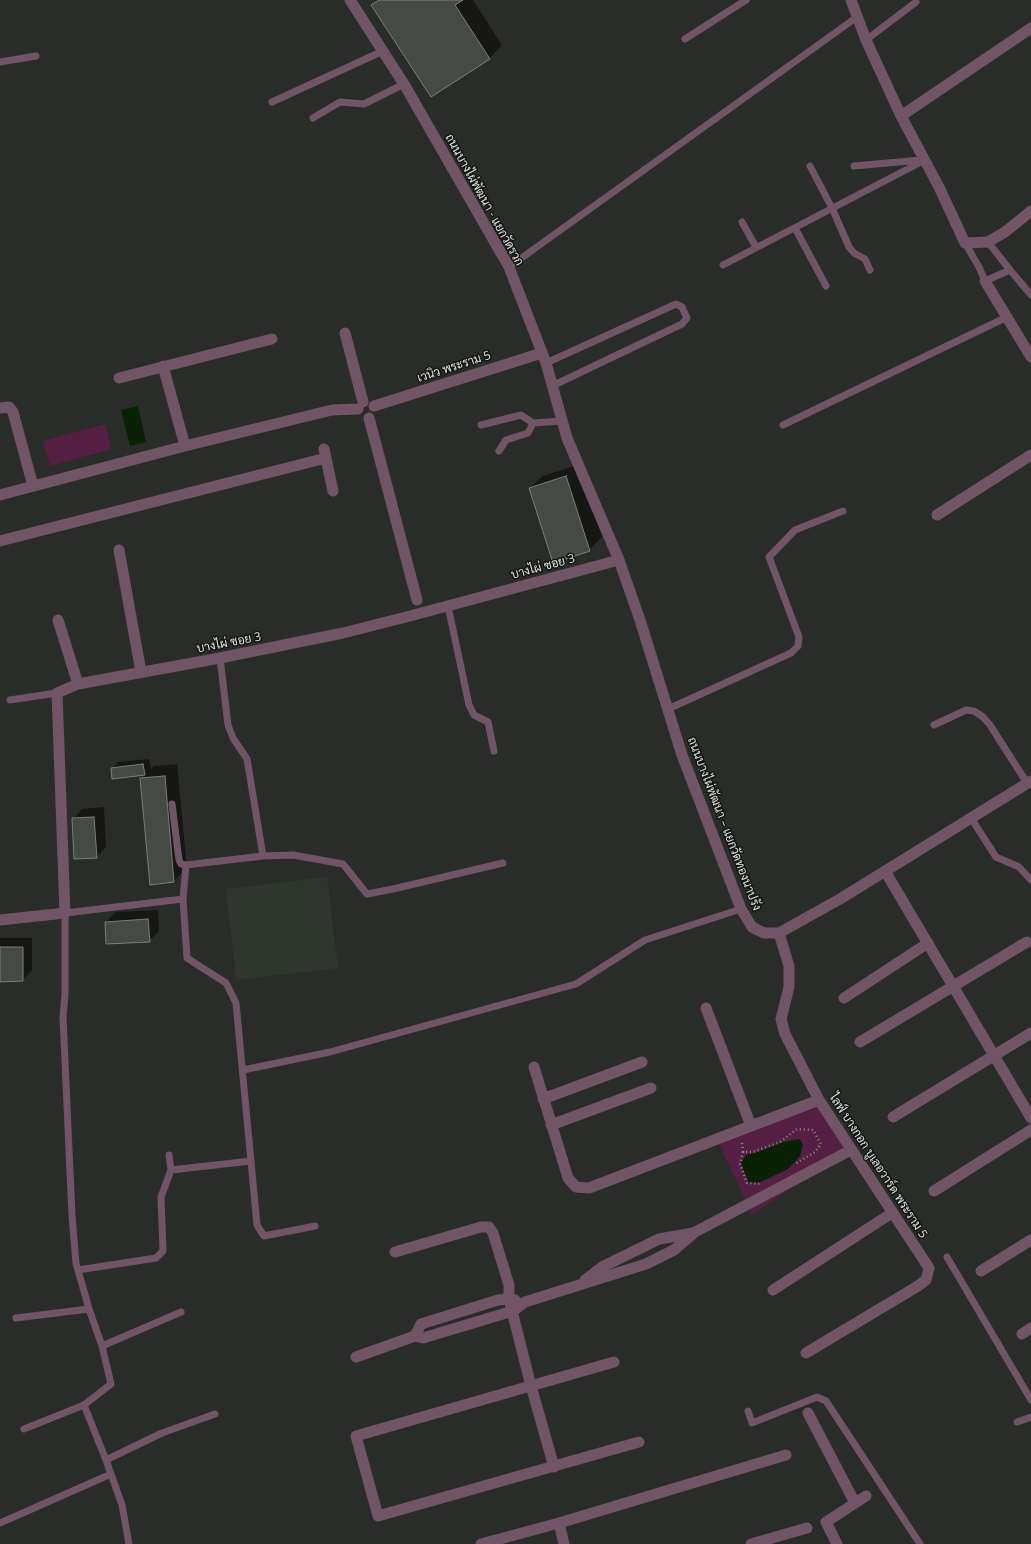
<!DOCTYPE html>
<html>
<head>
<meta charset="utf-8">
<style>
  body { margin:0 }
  canvas { display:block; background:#292c28 }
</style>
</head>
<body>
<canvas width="1031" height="1544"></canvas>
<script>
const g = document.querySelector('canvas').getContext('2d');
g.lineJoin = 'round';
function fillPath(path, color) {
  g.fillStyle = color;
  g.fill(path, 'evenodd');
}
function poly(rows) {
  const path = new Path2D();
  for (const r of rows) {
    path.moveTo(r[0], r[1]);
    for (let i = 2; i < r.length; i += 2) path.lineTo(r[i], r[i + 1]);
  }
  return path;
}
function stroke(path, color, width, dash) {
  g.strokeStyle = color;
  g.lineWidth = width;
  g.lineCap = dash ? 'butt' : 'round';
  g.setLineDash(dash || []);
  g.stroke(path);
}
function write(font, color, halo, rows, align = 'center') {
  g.font = font + ' "Open Sans",Sarabun,sans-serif';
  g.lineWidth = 3;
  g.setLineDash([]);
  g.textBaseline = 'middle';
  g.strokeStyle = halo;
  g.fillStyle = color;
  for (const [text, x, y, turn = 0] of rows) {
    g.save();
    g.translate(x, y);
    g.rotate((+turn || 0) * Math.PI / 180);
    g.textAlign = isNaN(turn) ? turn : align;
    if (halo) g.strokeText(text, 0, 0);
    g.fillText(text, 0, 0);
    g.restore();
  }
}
fillPath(poly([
  [327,877,338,968,236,980,226,889]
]), '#2e362d');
fillPath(poly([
  [105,424,111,449,50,466,43,441],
  [819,1100,851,1150,752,1214,717,1139]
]), '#541f42');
fillPath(poly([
  [138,406,146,442,130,446,121,410],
  [800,1139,803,1145,800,1156,788,1169,761,1182,749,1183,741,1163,746,1155,755,1153,783,1142]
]), '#092104');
fillPath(poly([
  [377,0,473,0,502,45,490,58,431,95,373,5],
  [579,464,602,537,589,550,530,488,543,476],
  [149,759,151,769,154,766,177,764,187,868,174,881,151,884,141,779,146,774,112,778,112,768,118,762],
  [104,807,106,847,97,857,73,819,82,809],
  [158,910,159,931,149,941,106,922,115,912],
  [0,938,32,938,32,970,23,980,0,981]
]), '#0007');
const building = poly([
  [379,0,463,0,455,5,490,59,431,97,371,5,379,0],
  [566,476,590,551,553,563,529,488,566,476],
  [143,764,145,775,112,779,111,768,143,764],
  [165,776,174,882,150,885,140,778,165,776],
  [94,817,97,858,74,859,72,818,94,817],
  [148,919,150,942,106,944,105,922,148,919],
  [0,947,23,947,23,981,0,982,0,947]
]);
fillPath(building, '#464a45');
stroke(building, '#7b7f7a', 1);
stroke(poly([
  [742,1143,743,1152,753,1152,780,1142,797,1129,813,1130,821,1144,815,1152,795,1164],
  [743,1152,740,1164,747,1183,760,1184]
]), '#898c88', 2.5, [1, 3]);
stroke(poly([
  [685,39,746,0],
  [866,40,916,2],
  [0,62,36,56],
  [272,102,383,51],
  [313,118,340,102,364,104,404,84],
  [810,166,832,208,849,247,854,253,865,259,870,270],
  [854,166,921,160],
  [742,222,756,247],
  [795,228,826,286],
  [965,243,979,267,985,281,1010,270,988,242],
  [723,265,925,160],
  [509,267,857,17],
  [1010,270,1031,295],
  [546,363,676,304,682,307,687,318,682,324,552,386],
  [481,425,521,415,533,423,562,421],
  [783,425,1007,317],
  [499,451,506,440,528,433,533,423],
  [448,606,469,705,474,715,488,722,494,751],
  [220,658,228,725,233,738,247,759,263,856],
  [10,700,57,693],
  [668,709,791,653,798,646,799,637,769,557,795,530,843,511],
  [934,725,966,710,974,711,983,717,990,725,1027,783],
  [172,804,179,860,181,864,186,865,263,856,293,855,343,864,367,894,393,889,503,863],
  [971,818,996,857,1019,867,1031,880],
  [183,899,186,865],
  [243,1070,330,1052,576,984,645,940,741,909],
  [171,1170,251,1161],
  [947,1257,1031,1400],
  [78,1270,156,1258,163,1251,161,1197,171,1170,169,1155],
  [16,1318,89,1309],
  [102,1346,181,1312],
  [84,1405,106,1460,122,1505,129,1544],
  [748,1411,752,1423,817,1397,826,1401,920,1544],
  [1017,1422,1031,1417],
  [24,1429,84,1405,111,1384,102,1346,89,1309,76,1263,72,1216,63,1017,65,994,65,913,183,899,187,958,226,983,236,1003,257,1225,264,1236,315,1226],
  [106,1460,162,1433,215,1414],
  [0,1523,111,1474]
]), '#715465', 7);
stroke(poly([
  [851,0,866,40,901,116,939,187,965,243,988,242,1005,232,1031,211],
  [901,116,1031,28],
  [985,281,1031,357],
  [345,333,363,402],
  [163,366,185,446],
  [119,378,272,339],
  [374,406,542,353],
  [0,408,9,407,13,412,33,486],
  [369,418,417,600],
  [324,449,333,491],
  [0,495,185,446,332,410,358,409],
  [937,515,1031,455],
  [0,541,326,458],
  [119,550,141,672],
  [58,620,78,684],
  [885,871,1031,1118],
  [0,920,65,913,57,693,78,684,220,658,343,633,410,616,619,560],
  [779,933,789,966,789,987,781,1019,785,1034,819,1100,929,1268,926,1280,918,1286,806,1353],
  [844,998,928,943],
  [706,1008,751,1126],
  [860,1042,1027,942],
  [534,1067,568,1178,576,1187,589,1188,819,1100],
  [543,1099,642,1062],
  [893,1117,1031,1033],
  [551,1125,651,1088],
  [934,1191,1031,1130],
  [395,1252,481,1227,489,1227,493,1233,509,1285,509,1299,531,1386,554,1467],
  [981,1271,1031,1240],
  [585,1280,602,1267,659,1239,693,1233],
  [773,1290,892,1213],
  [1022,1334,1031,1328],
  [415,1336,421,1324,498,1300,509,1299,515,1300],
  [356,1357,415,1336,423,1338,513,1311,525,1302,646,1264,674,1250,695,1232,851,1150],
  [614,1362,356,1436,378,1516,639,1442],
  [808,1413,855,1503],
  [559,1523,564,1544],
  [481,1544,559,1523,786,1455],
  [751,1544,807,1528],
  [837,1544,826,1522,866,1496]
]), '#715465', 11);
stroke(poly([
  [350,0,404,84,509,267,546,363,567,438,619,560,640,620,682,755,741,909,752,927,764,933,779,933,840,899,1031,781]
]), '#715465', 11);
write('12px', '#dfe1de', '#121412', [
  ["ถนนบางไผ่พัฒนา - แยกวัดรวก",484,200,61],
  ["เวนิว พระราม 5",454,367,-18],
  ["บางไผ่ ซอย 3",543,567,-15],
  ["บางไผ่ ซอย 3",229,643,-11],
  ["ถนนบางไผ่พัฒนา – แยกวัดทองนาปรัง",724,824,69],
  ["ไลฟ์ บางกอก บูเลอวาร์ด พระราม 5",878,1166,57]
]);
</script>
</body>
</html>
